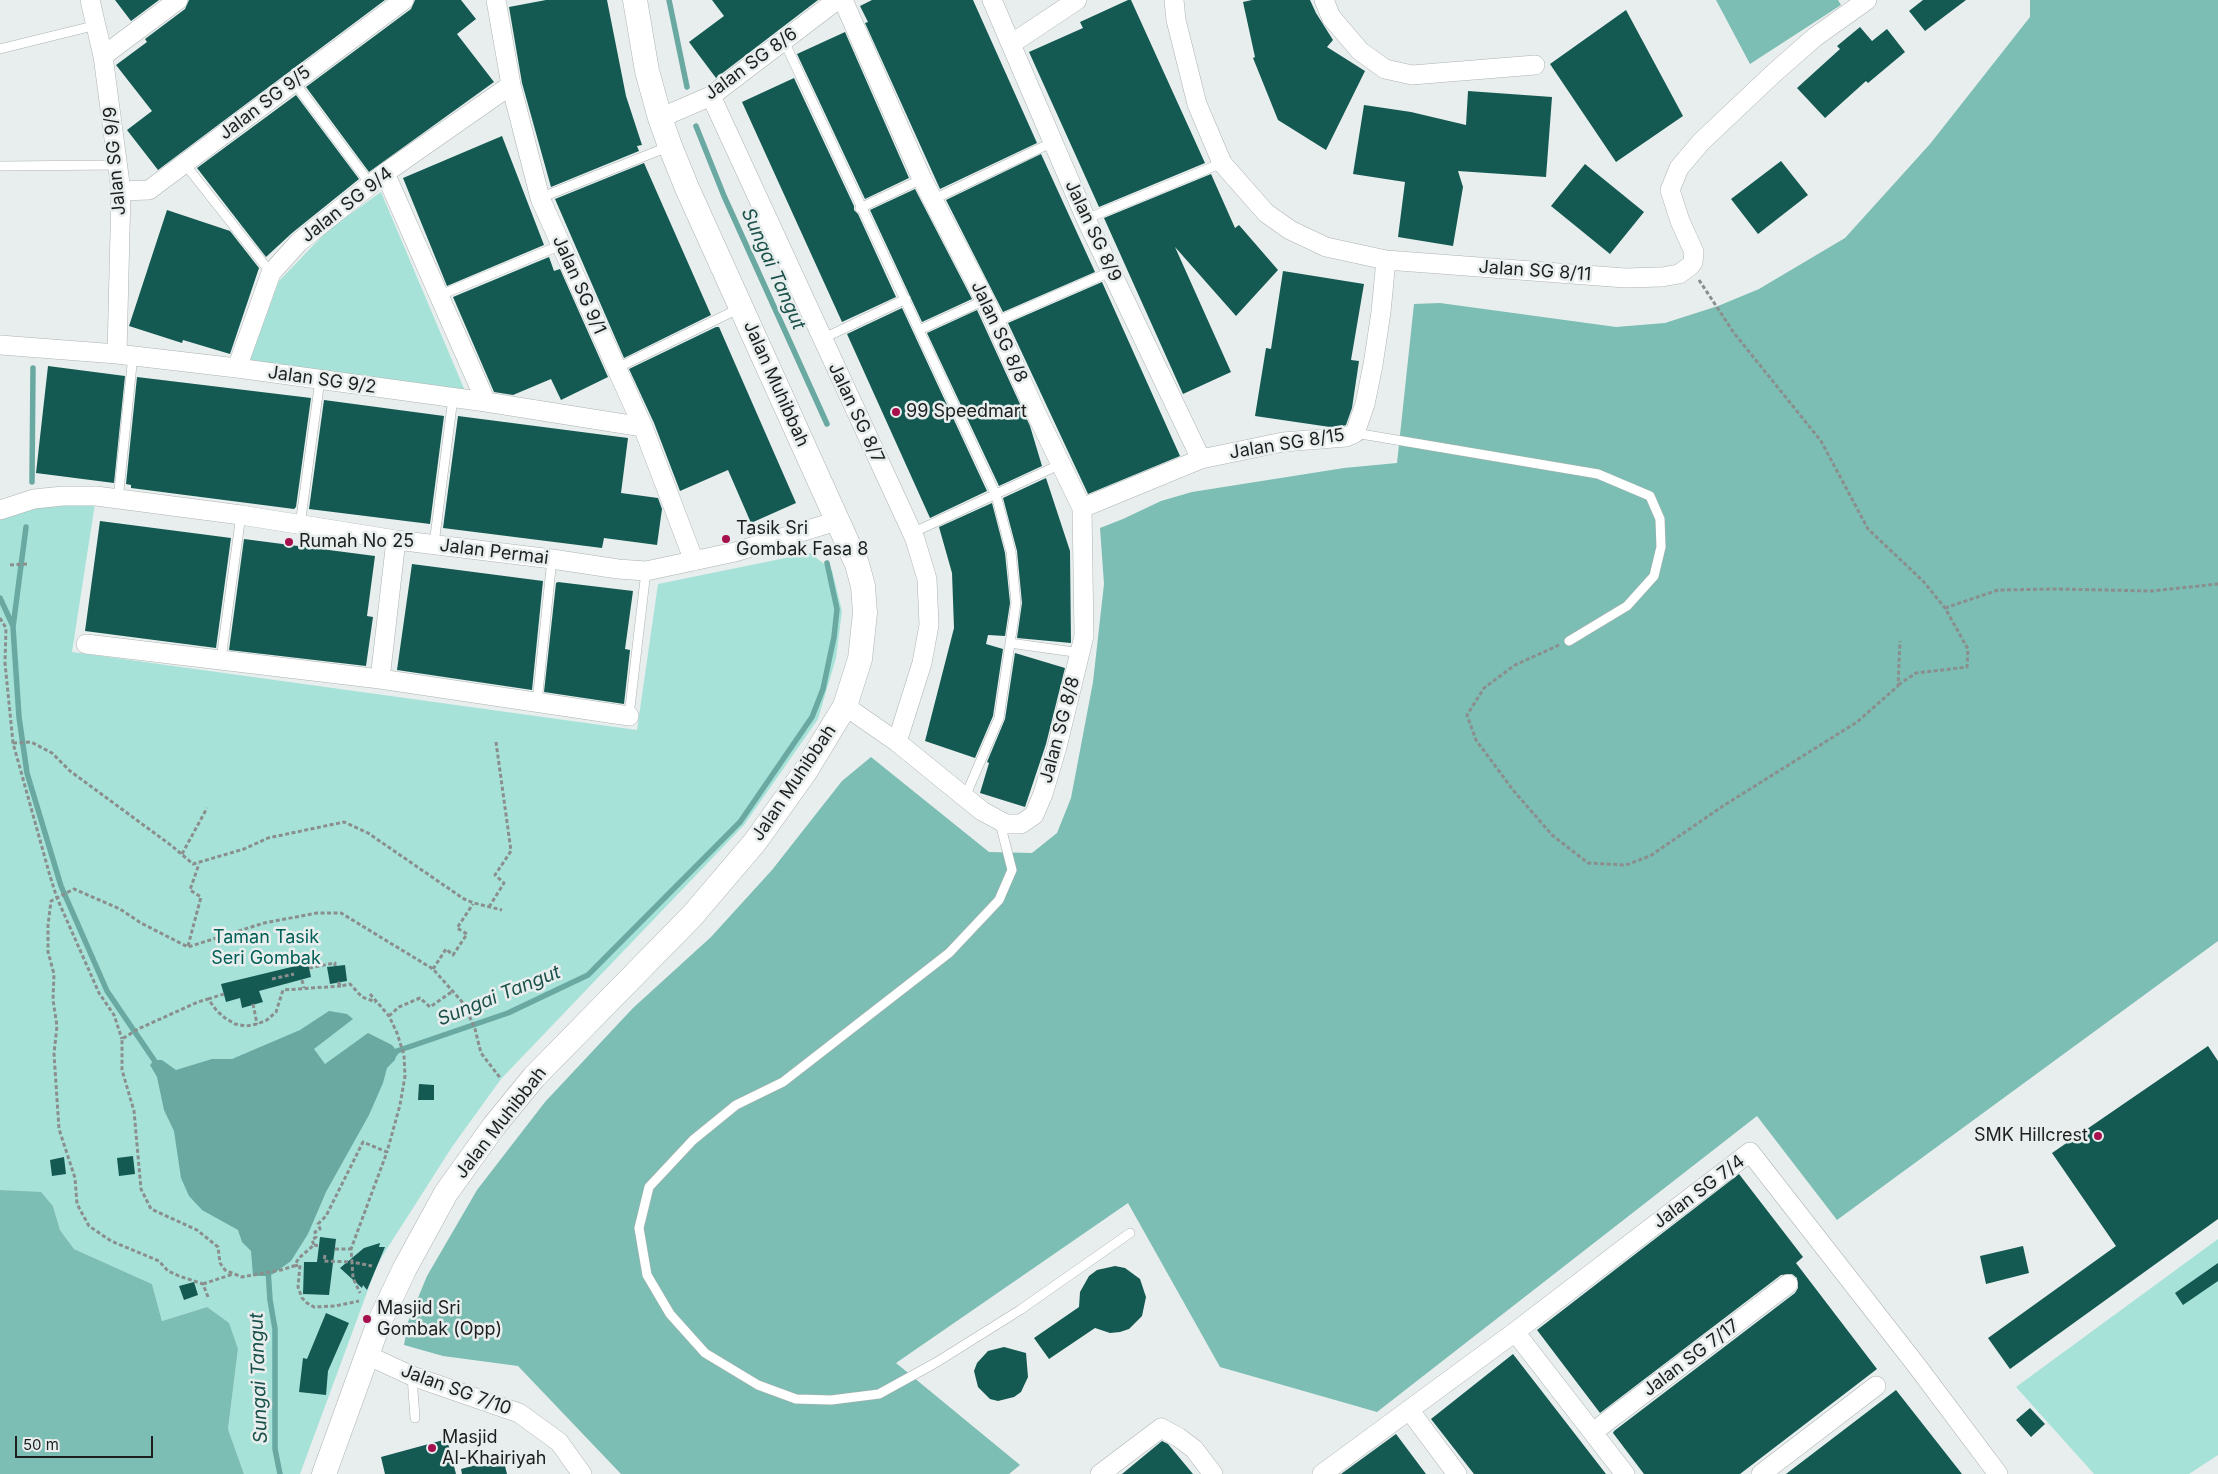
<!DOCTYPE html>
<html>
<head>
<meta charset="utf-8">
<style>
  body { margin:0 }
  #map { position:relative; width:2218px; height:1474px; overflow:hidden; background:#e8eeed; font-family:Inter,sans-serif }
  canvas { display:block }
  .scale { position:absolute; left:15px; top:1436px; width:138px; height:22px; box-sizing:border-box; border:2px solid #1c1f1e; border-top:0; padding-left:6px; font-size:15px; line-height:18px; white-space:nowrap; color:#1c1f1e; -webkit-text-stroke:4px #e8eeed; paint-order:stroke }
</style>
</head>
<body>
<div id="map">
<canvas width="2218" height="1474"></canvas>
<div class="scale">50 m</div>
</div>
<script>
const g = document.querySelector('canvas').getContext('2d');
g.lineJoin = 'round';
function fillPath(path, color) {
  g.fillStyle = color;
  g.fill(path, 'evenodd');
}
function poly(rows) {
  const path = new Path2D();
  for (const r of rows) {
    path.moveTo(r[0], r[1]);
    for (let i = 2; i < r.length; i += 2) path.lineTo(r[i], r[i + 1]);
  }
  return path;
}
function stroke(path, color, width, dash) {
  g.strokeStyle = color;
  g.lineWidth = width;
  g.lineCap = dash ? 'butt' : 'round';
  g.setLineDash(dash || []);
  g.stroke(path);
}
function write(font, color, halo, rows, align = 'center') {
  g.font = font + ' Inter,sans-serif';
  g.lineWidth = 5;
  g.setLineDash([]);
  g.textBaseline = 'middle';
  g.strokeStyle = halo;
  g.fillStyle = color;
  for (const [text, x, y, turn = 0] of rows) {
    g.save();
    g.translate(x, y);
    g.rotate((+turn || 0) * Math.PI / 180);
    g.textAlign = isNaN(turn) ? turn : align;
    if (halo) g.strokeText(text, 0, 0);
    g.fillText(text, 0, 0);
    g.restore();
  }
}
fillPath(poly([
  [381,192,465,391,249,362,279,281,328,230],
  [96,497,72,652,637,730,658,584,810,553,832,570,842,611,836,658,818,719,744,825,501,1079,452,1147,383,1255,376,1268,300,1474,244,1474,228,1429,238,1349,207,1307,162,1321,152,1284,74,1249,60,1230,53,1206,41,1193,0,1190,0,511],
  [2218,1239,2218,1455,2189,1474,2094,1474,2016,1387]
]), '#a7e2d9');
fillPath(poly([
  [1716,0,1838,0,1841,5,1750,64],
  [2030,0,2218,0,2218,941,1837,1220,1757,1116,1377,1412,1220,1367,1128,1203,896,1363,1020,1465,1009,1474,621,1474,518,1366,443,1356,404,1345,408,1322,427,1276,477,1190,545,1102,633,1008,711,937,772,870,842,781,871,757,989,852,1032,853,1057,833,1071,798,1093,682,1104,584,1100,528,1123,519,1161,501,1192,492,1344,468,1397,463,1414,304,1440,303,1616,327,1665,323,1718,306,1759,289,1845,238,1930,144,2030,17],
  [0,1190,41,1192,53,1206,60,1230,74,1249,152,1284,162,1321,207,1307,229,1323,238,1349,228,1429,244,1474,0,1474]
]), '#7cbdb4');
fillPath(poly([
  [329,1011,347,1014,353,1019,314,1049,325,1064,368,1033,392,1045,397,1051,395,1060,387,1068,383,1083,369,1115,326,1192,308,1234,291,1261,273,1274,268,1276,253,1276,251,1251,242,1242,238,1230,202,1210,189,1196,181,1178,174,1131,164,1110,157,1077,150,1065,154,1060,162,1060,176,1070,212,1059,232,1059,300,1030]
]), '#69a9a1');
stroke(poly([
  [669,0,687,87],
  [696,126,724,196,827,424],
  [32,482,33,368],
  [26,527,13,627,19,717,27,773,61,886,107,991,154,1060],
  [0,598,13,626],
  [393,1056,397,1051,508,1013,588,975,740,822,812,717,823,689,834,637,837,609,827,563],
  [268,1269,270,1300,275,1329,275,1449,280,1474]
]), '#69a9a1', 5.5);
fillPath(poly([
  [115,0,159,0,131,21],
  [189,0,385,0,158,170,127,130,152,111,116,65,147,42,145,39,185,9],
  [415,0,461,0,476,19,457,34,494,82,369,172,306,87,411,9],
  [546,0,607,0,626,96,642,145,637,146,639,151,551,187,522,83,509,7],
  [712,0,818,0,716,78,689,42,724,16],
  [872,0,973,0,1037,143,940,189,865,23,868,22,860,6],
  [1128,0,1131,0,1205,163,1099,207,1029,52,1083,28,1080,22],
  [1252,0,1310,0,1316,13,1333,40,1327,47,1365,71,1326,150,1278,120,1253,58,1255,57,1243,2],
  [1923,0,1966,0,1925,31,1909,11],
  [1626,10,1683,116,1616,162,1550,64],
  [1860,27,1872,41,1887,29,1905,52,1868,83,1866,81,1825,118,1797,88,1840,49,1837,46],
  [845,32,909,178,865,199,797,54],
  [794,78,854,206,854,210,858,214,896,297,842,322,742,102],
  [1468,91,1552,97,1546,177,1458,171,1463,187,1453,246,1398,237,1405,182,1353,174,1364,105,1411,112,1466,125],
  [296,95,359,179,292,233,266,257,197,168],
  [502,136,544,245,447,286,403,178],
  [1041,154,1095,272,1003,312,946,200],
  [1781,161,1808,195,1758,234,1731,199],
  [644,163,711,315,624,358,555,199],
  [1585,164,1644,212,1610,254,1551,206],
  [1211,174,1235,228,1239,225,1278,270,1236,316,1175,247,1231,372,1183,394,1104,218],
  [915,189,972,299,922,322,870,210],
  [167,210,230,231,259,268,230,354,183,340,182,343,129,326],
  [549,257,554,271,560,269,608,377,561,400,551,379,513,395,494,392,453,297],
  [1283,271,1364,284,1351,360,1359,361,1352,408,1346,425,1343,426,1330,427,1255,416,1266,348,1271,349],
  [1102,282,1180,456,1088,494,1008,323],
  [902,308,987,491,930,518,847,334],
  [977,310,1030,426,1042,466,999,486,927,333],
  [716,327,719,327,796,503,751,523,728,470,680,491,654,423,629,369],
  [48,366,125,376,114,483,36,473],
  [137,377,311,398,296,507,294,509,131,488,131,485,126,484],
  [324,400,444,416,430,524,309,509],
  [458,416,628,438,621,493,658,498,662,509,657,545,604,538,602,548,443,528],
  [1046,478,1070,551,1071,643,1017,638,1022,603,1017,551,1003,498],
  [992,503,1005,553,1010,603,1005,636,988,635,986,644,1003,649,993,716,975,758,925,741,954,628,952,573,939,527],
  [100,521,231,538,216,648,85,631],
  [244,539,375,556,367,616,373,617,366,666,229,650],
  [412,564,543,581,532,690,397,670],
  [558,582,633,591,625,649,630,650,624,704,544,692,556,583],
  [1015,653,1065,668,1046,744,1025,807,980,793,989,763,987,762,1005,719],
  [308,963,311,977,259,991,263,1002,242,1008,240,998,226,1002,221,984],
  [345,965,347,981,330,984,327,967],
  [2208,1046,2218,1061,2218,1219,2010,1369,1988,1338,2116,1246,2052,1153],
  [419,1084,434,1085,434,1100,418,1100],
  [133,1156,135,1174,119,1176,117,1158],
  [64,1157,66,1174,52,1176,50,1160],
  [1739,1174,1803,1257,1796,1263,1877,1369,1740,1474,1644,1474,1613,1433,1614,1431,1795,1293,1798,1288,1797,1278,1792,1274,1781,1275,1600,1413,1537,1330],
  [320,1237,336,1239,329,1295,303,1294,304,1262,317,1262],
  [380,1243,379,1247,385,1247,367,1290,363,1285,362,1288,340,1268,364,1248],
  [2023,1246,2029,1273,1986,1284,1980,1256],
  [2218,1263,2218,1281,2183,1305,2175,1293],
  [1115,1266,1125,1268,1140,1279,1146,1297,1142,1316,1129,1329,1120,1332,1110,1333,1095,1328,1049,1359,1034,1338,1079,1307,1080,1292,1089,1276,1097,1270],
  [194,1282,198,1295,184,1300,179,1286],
  [326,1313,349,1323,328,1371,326,1395,299,1392,303,1358,307,1359],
  [1004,1347,1026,1353,1028,1377,1021,1392,1014,1397,998,1401,990,1399,978,1387,974,1371,977,1363,988,1351],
  [1513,1354,1606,1474,1474,1474,1431,1419],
  [1896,1390,1962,1474,1786,1474],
  [2030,1408,2045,1424,2031,1437,2016,1420],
  [1396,1434,1426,1474,1341,1474],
  [447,1439,456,1474,385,1474,381,1457],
  [1162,1441,1168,1444,1193,1474,1122,1474],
  [503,1458,507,1474,462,1474,461,1469]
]), '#145a53');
const service = poly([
  [784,41,996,495,1011,552,1016,603,999,718,965,797],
  [0,49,97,25],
  [294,82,371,185],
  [184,163,271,273],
  [0,166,118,165],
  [540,198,670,146],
  [932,200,1053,142],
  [860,208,922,179],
  [1086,219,1222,163],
  [438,296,561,245],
  [995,322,1112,271],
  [919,330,985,300],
  [822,339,906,299],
  [617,368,740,308],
  [1355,433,1598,474,1650,496,1660,519,1661,547,1654,576,1627,606,1569,641],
  [118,500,133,355],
  [300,525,320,380],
  [912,533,1061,464],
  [434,544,453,398],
  [1010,643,1081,653],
  [221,659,241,515],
  [537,702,552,559],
  [629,716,646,571],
  [1000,823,1012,870,999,900,949,953,783,1082,736,1105,693,1140,649,1187,639,1228,647,1275,670,1314,705,1353,758,1385,796,1399,831,1400,879,1394,937,1362,1020,1310,1130,1233],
  [412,1376,415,1418]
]);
const minor = poly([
  [90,0,103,56,121,191,117,354],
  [496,0,511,85,540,198,643,427,694,561],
  [843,0,922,179,985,300,1037,415,1082,508,1084,636,1057,747,1043,794,1034,815,1021,824,1006,824,982,811,897,742,845,706],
  [992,0,1086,219,1201,459],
  [1174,0,1176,20,1197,104,1222,163,1266,213,1290,230,1326,247,1386,260,1625,278,1662,277,1679,274,1690,266,1693,262,1694,252,1680,221,1670,190,1679,168,1701,142,1774,73,1815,37,1867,0],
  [1324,0,1331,17,1360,51,1385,69,1412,75,1535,65],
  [1011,44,1077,0],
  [103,56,178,0],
  [711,96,915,539,927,579,929,625,922,663,897,742],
  [660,118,711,96,837,0],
  [385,173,486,402],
  [121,191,149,190,404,0],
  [0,345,117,354,237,368,486,402,643,427],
  [237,368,271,273,299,242,385,173,511,85],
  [1082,508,1201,459,1283,442,1346,437,1355,433,1365,404,1373,365,1381,312,1386,260],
  [0,510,34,499,63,496,96,496,241,515,396,540,552,559,618,569,646,571,735,552,837,521],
  [86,644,380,679,629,716],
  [380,679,396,540],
  [1515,1332,1625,1474],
  [367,1355,412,1376,519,1413,559,1442,582,1474],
  [1410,1411,1457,1474],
  [1593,1432,1788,1284],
  [1100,1474,1161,1428,1178,1437,1194,1449,1213,1474],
  [1322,1474,1515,1332,1750,1152,1917,1366,1998,1474],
  [1761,1474,1876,1386]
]);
const tertiary = poly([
  [324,1474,378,1325,405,1268,446,1193,494,1126,534,1077,692,916,755,842,805,772,845,706,860,659,865,613,863,586,857,564,687,188,670,146,660,118,647,71,635,0]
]);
stroke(service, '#adb3b2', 10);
stroke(minor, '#adb3b2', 20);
stroke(tertiary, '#adb3b2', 25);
stroke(poly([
  [1699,280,1734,333,1821,441,1868,529,1923,581,1945,608,1968,649,1967,667,1916,673,1898,685],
  [10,565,27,564],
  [1945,608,1998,590,2057,589,2151,591,2218,584],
  [0,618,6,628,5,663,13,743,50,876,57,898,99,993,114,1015,122,1039],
  [1559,645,1515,665,1484,688,1467,715,1476,740,1513,790,1552,835,1588,863,1626,865,1650,856,1723,806,1857,722,1898,686,1900,641],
  [13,743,31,742,52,753,70,771,172,846,193,864,244,849,268,838,344,822,368,833,464,899,474,903,502,910],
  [182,854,207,808],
  [489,907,504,883,495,875,511,851,496,742],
  [188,946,201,897,190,890,199,864],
  [309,968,335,963,335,966],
  [433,969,446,949,453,955,467,934,457,928,473,904],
  [272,979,294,974],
  [302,980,304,988],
  [338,982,341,986,350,984,362,997,376,1002],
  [341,986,283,990,276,1012,267,1020,257,1024,246,1026,235,1024,225,1018,217,1011,208,999,198,1002,138,1029,122,1039,122,1070,134,1111,141,1189,151,1209,197,1230,218,1247,220,1263,225,1270,242,1277,281,1270,294,1266,299,1258,314,1245,312,1240,316,1237,315,1232,320,1229,318,1224,326,1216,363,1142,387,1152,351,1249,352,1262,372,1266],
  [370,994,389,1016,397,1033,404,1055,405,1076,400,1105,387,1152],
  [208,999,224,994],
  [253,1004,257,1024],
  [389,1016,399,1007,420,998,430,1007,453,991],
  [314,1245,319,1246],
  [335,1249,351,1249],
  [325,1255,324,1261,352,1262,353,1278,360,1293],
  [294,1266,300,1265,298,1287,302,1298,307,1303,314,1307,335,1306,359,1301],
  [203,1284,233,1274],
  [208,1297,203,1284,179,1276,168,1271,159,1261,111,1241,89,1226,77,1204,75,1178,59,1129,54,1054,57,1026,53,1000,54,974,48,952,48,925,51,901,74,889,120,909,141,923,188,947,264,923,317,913,341,913,433,969,464,1004,475,1029,481,1053,501,1079]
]), '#8a8f8e', 3, [4, 2.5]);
stroke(service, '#fff', 9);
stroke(minor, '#fff', 19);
stroke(tertiary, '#fff', 24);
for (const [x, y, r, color] of [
  [896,412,5,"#a5104d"],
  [726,539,5,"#a5104d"],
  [289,542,5,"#a5104d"],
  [2098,1136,5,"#a5104d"],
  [367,1319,5,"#a5104d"],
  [432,1448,5,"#a5104d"]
]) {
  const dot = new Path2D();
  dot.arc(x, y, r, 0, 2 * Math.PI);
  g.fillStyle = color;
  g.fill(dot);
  stroke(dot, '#e8eeed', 2);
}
write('18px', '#1c1f1e', '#e8eeed', [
  ["Jalan SG 8/6",751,64,-36],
  ["Jalan SG 9/5",265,103,-37],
  ["Jalan SG 9/9",115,161,-95],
  ["Jalan SG 9/4",347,205,-38],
  ["Jalan SG 8/9",1093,231,65],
  ["Jalan SG 8/11",1535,271,4],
  ["Jalan SG 9/1",579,285,66],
  ["Jalan SG 8/8",999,332,65],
  ["Jalan SG 9/2",322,380,8],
  ["Jalan Muhibbah",776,384,66],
  ["Jalan SG 8/7",856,413,65],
  ["Jalan SG 8/15",1287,444,-9],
  ["Jalan Permai",494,552,7],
  ["Jalan SG 8/8",1060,730,-75],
  ["Jalan Muhibbah",794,783,-56],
  ["Jalan Muhibbah",501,1123,-52],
  ["Jalan SG 7/4",1699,1192,-37],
  ["Jalan SG 7/17",1691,1358,-37],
  ["Jalan SG 7/10",456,1390,20]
]);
write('18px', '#1c1f1e', '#e8eeed', [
  ["99 Speedmart",906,412],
  ["Tasik Sri",736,529],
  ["Gombak Fasa 8",736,550],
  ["Rumah No 25",299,542],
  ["SMK Hillcrest",2088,1136,"right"],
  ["Masjid Sri",377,1309],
  ["Gombak (Opp)",377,1330],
  ["Masjid",442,1438],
  ["Al-Khairiyah",442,1459]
], 'left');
write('18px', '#005f57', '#e8eeed', [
  ["Taman Tasik",266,938],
  ["Seri Gombak",266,959]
]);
write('italic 19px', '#1a514b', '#e8eeed', [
  ["Sungai Tangut",773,269,66],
  ["Sungai Tangut",499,996,-22],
  ["Sungai Tangut",259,1378,-92]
]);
</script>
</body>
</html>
